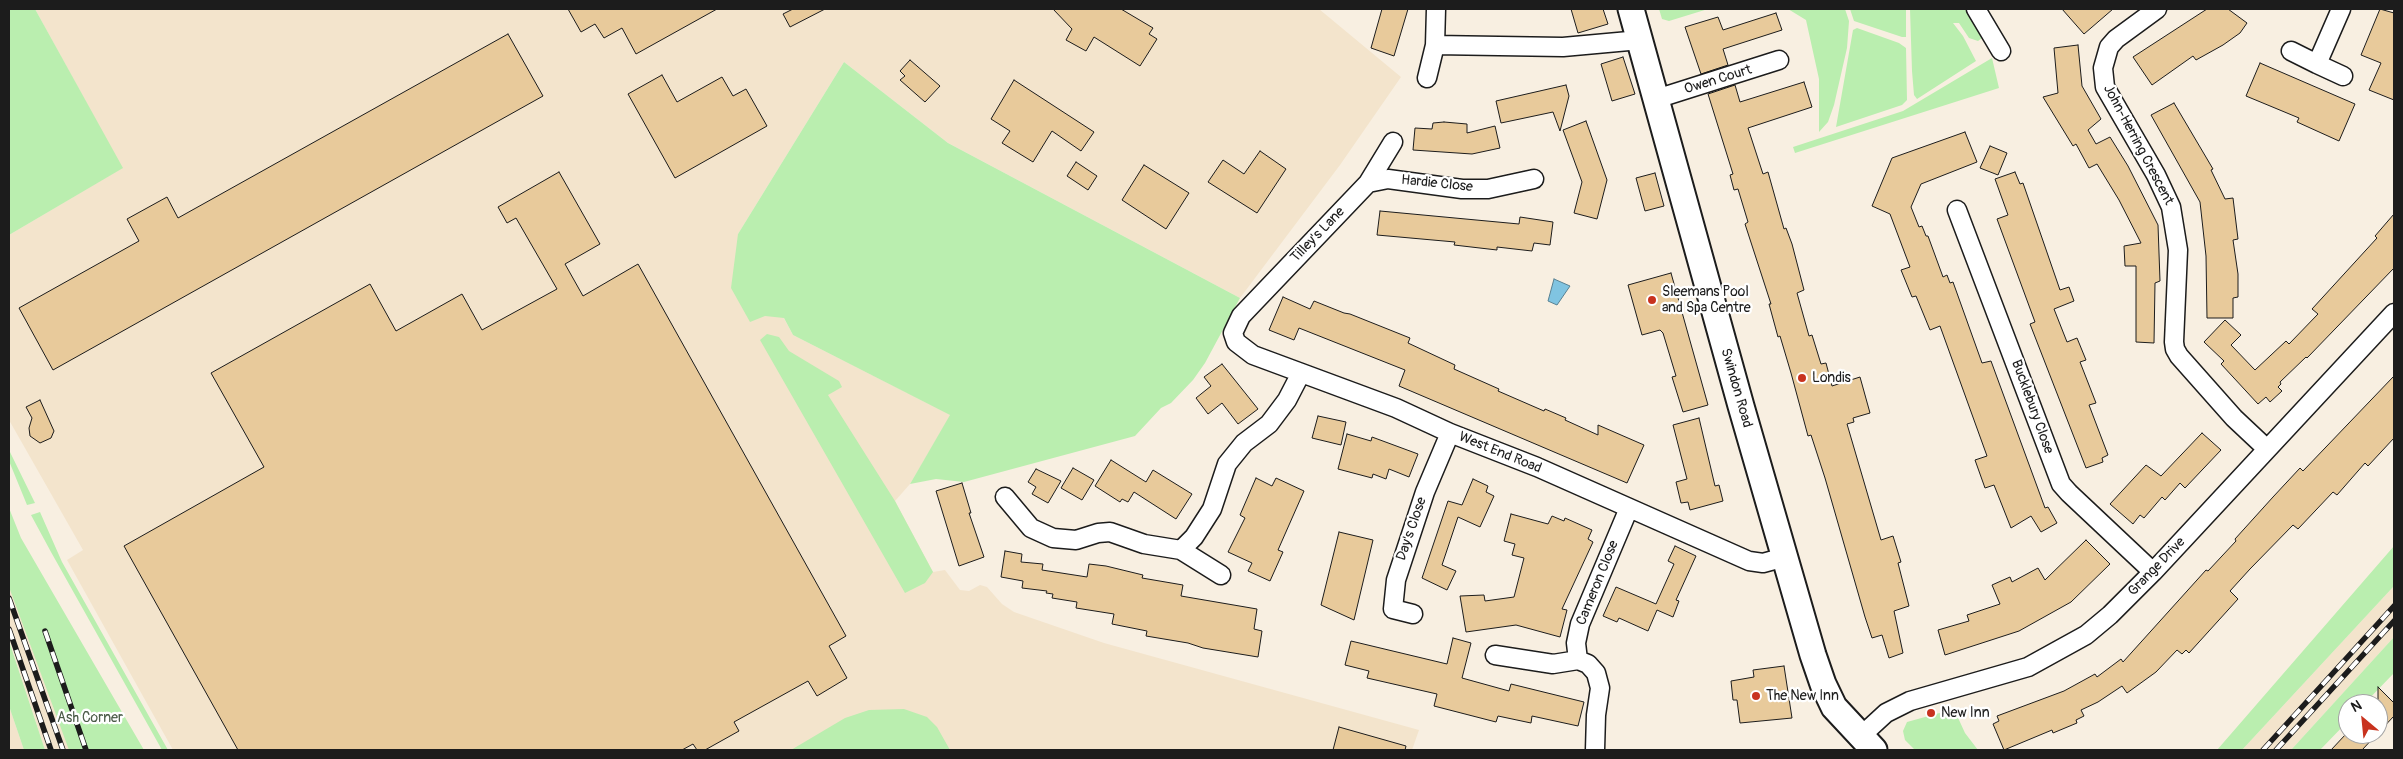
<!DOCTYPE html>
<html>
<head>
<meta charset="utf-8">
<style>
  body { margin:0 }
  #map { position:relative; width:2403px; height:759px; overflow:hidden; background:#f8efe1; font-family:Pangolin,sans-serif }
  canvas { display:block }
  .frame { position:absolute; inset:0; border:10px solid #1c1c1c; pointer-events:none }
  .north { position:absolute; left:2338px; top:694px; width:50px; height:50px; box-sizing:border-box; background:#fff; border:1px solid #a4a4a4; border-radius:50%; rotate:332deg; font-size:14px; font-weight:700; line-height:20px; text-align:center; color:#1c1c1c }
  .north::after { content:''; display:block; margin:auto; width:18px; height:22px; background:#c8321e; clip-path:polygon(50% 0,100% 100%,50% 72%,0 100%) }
</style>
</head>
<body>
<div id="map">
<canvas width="2403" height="759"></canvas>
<div class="frame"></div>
<div class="north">N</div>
</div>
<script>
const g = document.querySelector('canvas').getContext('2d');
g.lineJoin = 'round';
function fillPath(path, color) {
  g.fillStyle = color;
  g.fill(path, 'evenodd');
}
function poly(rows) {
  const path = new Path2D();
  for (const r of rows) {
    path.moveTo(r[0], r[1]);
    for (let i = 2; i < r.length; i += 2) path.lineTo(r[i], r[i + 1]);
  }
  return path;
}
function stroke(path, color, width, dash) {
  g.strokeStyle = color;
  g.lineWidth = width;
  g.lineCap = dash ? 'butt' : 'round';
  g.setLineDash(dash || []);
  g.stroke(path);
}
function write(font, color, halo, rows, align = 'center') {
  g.font = font + ' Pangolin,sans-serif';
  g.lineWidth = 4.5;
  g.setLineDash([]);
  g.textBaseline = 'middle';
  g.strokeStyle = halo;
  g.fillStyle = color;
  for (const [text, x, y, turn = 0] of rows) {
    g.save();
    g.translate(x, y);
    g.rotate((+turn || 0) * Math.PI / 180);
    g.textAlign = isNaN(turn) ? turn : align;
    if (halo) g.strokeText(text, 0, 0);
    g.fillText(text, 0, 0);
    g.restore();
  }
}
fillPath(poly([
  [35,9,1319,9,1401,77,1340,165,1240,298,948,143,844,62,738,234,793,335,951,415,910,484,895,501,933,572,945,570,960,590,969,591,980,585,987,587,1002,604,1014,612,1104,643,1419,730,1412,750,173,750,67,560,83,550,9,420,9,235,122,168],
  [9,541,127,750,45,750,9,639],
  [2394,586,2394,637,2291,750,2242,750],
  [9,706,24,750,9,750]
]), '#f3e4cc');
fillPath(poly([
  [9,9,35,9,123,168,9,235],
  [1659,9,1708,9,1669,21,1662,19],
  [1788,9,1845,9,1849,21,1847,48,1834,105,1828,122,1819,132,1819,79,1806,20],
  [1850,9,1906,9,1906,37,1902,37,1854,21],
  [1910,9,1968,9,1982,38,1978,41,1969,38,1959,23,1953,23,1963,36,1976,61,1917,99,1914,95,1912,71],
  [1857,28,1899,43,1906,48,1907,100,1902,105,1836,127,1853,30],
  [1992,58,1999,88,1795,153,1793,147,1903,111],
  [844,62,948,143,1240,298,1205,363,1193,380,1171,403,1161,408,1135,436,964,482,936,479,910,484,950,415,793,335,784,318,765,316,750,322,731,288,738,234],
  [767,334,779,337,789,351,839,381,842,387,828,395,895,501,933,572,925,583,905,593,760,340],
  [9,450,35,503,27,505,9,461],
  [9,508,21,538,144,750,69,750,9,587],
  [40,512,62,562,168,750,162,750,51,552,31,515],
  [2394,546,2394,586,2242,750,2217,750],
  [2394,637,2394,673,2364,704,2348,704,2348,721,2320,750,2291,750],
  [9,639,10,644,45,750,24,750,9,706],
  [904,709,927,717,937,727,950,750,791,750,845,718,869,710],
  [1954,709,1965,733,1978,750,1915,750,1905,740,1903,731,1907,722]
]), '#baeeaf');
const water = poly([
  [1554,279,1570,286,1557,305,1548,301,1554,279]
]);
fillPath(water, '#80c4e1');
stroke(water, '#588192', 1);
const building = poly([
  [568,9,717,9,636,54,622,28,604,38,595,24,581,32,568,9],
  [793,9,825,9,790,27,783,14,793,9],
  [1053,9,1121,9,1153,28,1149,34,1157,39,1140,66,1094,37,1086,51,1066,40,1072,29,1053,9],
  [1382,9,1408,9,1394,56,1371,48,1382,9],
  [1571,9,1603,9,1608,24,1578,33,1571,9],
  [2062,9,2113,9,2084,34,2062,9],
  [2207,9,2228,9,2247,23,2240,33,2223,45,2196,60,2193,56,2152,85,2133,57,2207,9],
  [2380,9,2394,13,2394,100,2369,90,2381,63,2361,55,2380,9],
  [1776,13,1782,30,1723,49,1728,65,1701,74,1685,27,1718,17,1723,30,1776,13],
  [508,34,543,96,53,370,19,308,139,241,127,219,167,197,178,218,508,34],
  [2078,45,2082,86,2101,119,2088,130,2096,144,2110,137,2128,166,2158,225,2160,281,2155,283,2154,343,2136,342,2136,266,2125,266,2124,246,2141,243,2119,200,2097,164,2089,168,2076,144,2073,146,2043,97,2058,93,2054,48,2078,45],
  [1623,57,1635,94,1612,101,1601,64,1623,57],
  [910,60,940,86,925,102,900,80,905,76,900,71,910,60],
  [2260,63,2355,104,2339,141,2297,122,2299,118,2246,96,2260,63],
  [662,75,677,102,722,77,733,96,746,89,767,126,675,178,628,94,662,75],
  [1014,80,1094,132,1081,151,1052,131,1033,162,1002,143,1010,131,991,119,1014,80],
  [1804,82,1812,107,1748,128,1763,174,1768,172,1784,229,1786,228,1792,244,1804,290,1797,293,1809,336,1812,335,1821,364,1826,363,1832,386,1860,377,1870,413,1853,418,1854,422,1847,424,1881,540,1893,536,1901,562,1898,563,1909,606,1894,611,1903,653,1889,658,1882,635,1872,638,1865,617,1825,478,1811,435,1808,436,1791,373,1780,336,1778,337,1769,304,1771,304,1745,224,1748,222,1738,189,1734,190,1730,175,1733,174,1708,94,1735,85,1740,102,1804,82],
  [1566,85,1569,96,1560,131,1553,112,1501,123,1496,101,1566,85],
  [2174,103,2213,169,2211,170,2225,199,2233,198,2238,239,2233,240,2238,274,2238,297,2233,298,2233,318,2207,318,2206,256,2200,202,2151,115,2174,103],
  [1586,121,1607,180,1597,219,1574,213,1582,182,1563,130,1586,121],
  [1444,122,1467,124,1467,133,1495,126,1500,148,1472,154,1413,150,1415,128,1432,129,1433,123,1444,122],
  [1965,132,1977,162,1921,184,1911,207,1919,227,1922,226,1926,236,1928,236,1943,277,1947,275,1950,283,1953,282,1982,363,1991,361,2045,508,2048,507,2057,523,2041,532,2031,516,2011,528,1994,485,1985,488,1975,460,1987,456,1940,326,1930,330,1916,296,1912,297,1901,270,1910,267,1890,214,1872,206,1892,158,1965,132],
  [1990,146,2007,153,1998,175,1980,168,1990,146],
  [1260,151,1286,169,1257,213,1208,182,1223,160,1244,174,1260,151],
  [1076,162,1097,176,1088,190,1067,176,1076,162],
  [1144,165,1189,193,1166,229,1122,200,1144,165],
  [559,172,600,244,565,264,583,296,638,264,846,636,829,646,847,678,817,696,808,681,734,722,739,731,705,750,697,750,693,744,682,750,238,750,124,546,264,467,211,373,370,284,396,331,462,294,482,330,557,289,516,218,507,223,498,207,559,172],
  [2015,172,2020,184,2023,183,2060,290,2069,287,2074,301,2054,309,2067,342,2077,338,2086,360,2080,362,2096,403,2089,405,2108,455,2102,458,2103,462,2086,468,2030,324,2035,322,1997,219,2008,215,1995,179,2015,172],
  [1655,173,1664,206,1645,211,1636,178,1655,173],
  [1380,211,1519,224,1520,217,1553,222,1550,245,1534,243,1532,251,1497,247,1497,250,1454,245,1455,242,1377,235,1380,211],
  [2394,214,2394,268,2307,358,2306,357,2280,382,2281,384,2278,387,2282,391,2270,402,2266,397,2258,404,2221,364,2224,361,2204,342,2225,320,2241,335,2231,345,2255,370,2286,341,2289,344,2318,314,2312,309,2377,238,2375,236,2394,214],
  [1671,273,1708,405,1683,412,1672,377,1676,376,1663,333,1660,330,1642,335,1628,285,1671,273],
  [1283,297,1310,309,1314,301,1344,313,1350,314,1410,338,1408,343,1455,365,1454,369,1499,389,1498,391,1544,411,1545,409,1566,418,1565,420,1598,435,1598,425,1644,445,1627,483,1399,386,1405,370,1299,328,1294,340,1269,330,1283,297],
  [1222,364,1258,409,1238,424,1222,403,1208,414,1196,398,1211,386,1204,377,1222,364],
  [2394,376,2394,438,2368,466,2365,463,2337,495,2333,492,2298,529,2293,525,2250,569,2230,591,2238,599,2189,653,2186,650,2182,654,2177,650,2156,672,2127,693,2122,686,2098,702,2081,710,2084,716,2076,720,2077,723,2053,733,2052,730,2004,750,1993,724,1999,721,1997,716,2064,691,2095,674,2097,677,2121,659,2123,662,2206,570,2208,571,2236,541,2235,539,2273,497,2300,468,2303,471,2394,376],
  [40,400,54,431,51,438,40,443,30,436,29,428,32,418,26,407,40,400],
  [1318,416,1346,422,1341,445,1312,438,1318,416],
  [1699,418,1715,486,1719,485,1723,501,1690,510,1688,502,1681,503,1676,482,1687,479,1673,425,1699,418],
  [2202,433,2221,450,2185,488,2180,483,2165,500,2162,497,2144,518,2140,515,2133,524,2110,504,2146,465,2161,476,2202,433],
  [1347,434,1371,441,1372,437,1418,454,1409,477,1389,469,1386,479,1373,474,1372,478,1338,469,1347,434],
  [1111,460,1146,482,1153,470,1192,494,1176,519,1134,492,1128,502,1122,499,1120,502,1095,486,1111,460],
  [1073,468,1094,480,1082,500,1061,488,1073,468],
  [1036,469,1061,481,1048,503,1032,494,1036,487,1028,482,1036,469],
  [1256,478,1272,486,1276,478,1304,491,1278,550,1283,552,1270,581,1248,571,1252,563,1228,552,1245,518,1240,515,1256,478],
  [1473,479,1488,486,1486,492,1494,496,1480,527,1458,517,1442,565,1456,571,1447,590,1422,578,1448,501,1462,505,1473,479],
  [962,483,971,513,969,513,984,557,959,566,936,491,962,483],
  [1511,514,1548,524,1552,516,1564,521,1565,518,1592,530,1588,539,1593,542,1562,609,1567,610,1560,637,1516,625,1466,632,1460,596,1484,595,1485,601,1514,597,1524,558,1512,555,1515,544,1504,541,1511,514],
  [1339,532,1373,540,1354,620,1321,605,1339,532],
  [2086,540,2110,564,2071,602,2019,631,1945,655,1938,630,1969,621,1967,615,2000,604,1992,585,2010,577,2012,582,2038,568,2045,580,2086,540],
  [1675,546,1696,556,1676,600,1679,601,1673,617,1657,610,1648,631,1619,618,1617,622,1603,616,1616,587,1656,604,1674,564,1668,561,1675,546],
  [1005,551,1022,554,1021,562,1043,564,1042,570,1087,577,1089,564,1106,566,1143,575,1142,578,1183,585,1181,596,1257,609,1254,629,1262,631,1258,657,1203,648,1188,643,1146,636,1147,631,1112,624,1114,614,1076,608,1077,602,1052,598,1053,594,1046,593,1047,591,1022,588,1023,581,1001,577,1005,551],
  [1453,638,1471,643,1462,678,1509,691,1511,684,1584,702,1578,726,1532,716,1531,723,1498,716,1496,722,1434,706,1437,694,1367,678,1369,671,1345,665,1351,641,1447,664,1453,638],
  [1784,666,1792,718,1740,723,1737,700,1733,700,1731,681,1754,677,1753,670,1784,666],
  [2378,687,2394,703,2394,716,2378,733,2378,687],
  [1339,727,1406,746,1405,750,1333,750,1339,727],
  [2346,734,2377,734,2362,750,2331,750,2346,734]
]);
fillPath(building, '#e8ca9b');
stroke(building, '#1c1c1c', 1);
const minor = poly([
  [1976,9,2001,51],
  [2157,9,2116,39,2109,47,2103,68,2105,87,2156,175,2171,207,2178,250,2174,342,2175,349,2179,356,2234,418,2267,449],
  [2341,9,2317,64,2343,76],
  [1435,45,1563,47,1640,40],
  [2291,51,2317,64],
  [1427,78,1435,45,1436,9],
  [1656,99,1779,60],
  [1393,142,1368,183,1241,316,1233,333,1236,342,1253,355,1396,408,1450,433,1537,467,1749,561,1763,563,1785,557],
  [1368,183,1388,179,1462,189,1488,189,1534,179],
  [1957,210,2061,484,2069,493,2153,572],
  [1005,497,1031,528,1053,538,1076,540,1098,533,1110,532,1144,544,1181,550,1221,575],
  [1181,550,1194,537,1212,509,1227,464,1244,443,1269,424,1287,400,1301,373],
  [1413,614,1393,609,1396,580,1425,492,1450,433],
  [1495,655,1553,664,1578,660,1588,664,1596,673,1600,688,1596,715,1595,750],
  [1578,660,1576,643,1580,624,1629,508],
  [1861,736,1886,713,1910,701,2028,667,2086,635,2110,615,2153,572,2394,313]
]);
const secondary = poly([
  [1631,9,1741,406,1813,655,1823,684,1834,707,1874,750]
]);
stroke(minor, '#1c1c1c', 21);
stroke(secondary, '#1c1c1c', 29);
stroke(minor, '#fff', 18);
stroke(secondary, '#fff', 25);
const rail = poly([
  [9,598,63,750],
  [9,629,51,750],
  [45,631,86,750],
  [2263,750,2394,606],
  [2276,750,2394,621]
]);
stroke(rail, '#1c1c1c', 5.5);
stroke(rail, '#fff', 4, [11]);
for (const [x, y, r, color] of [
  [1652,300,5,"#c8321e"],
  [1802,378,5,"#c8321e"],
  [1756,696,5,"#c8321e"],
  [1931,713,5,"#c8321e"]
]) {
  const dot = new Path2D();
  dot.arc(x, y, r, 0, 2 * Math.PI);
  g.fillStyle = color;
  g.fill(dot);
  stroke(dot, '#fff', 2);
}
write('14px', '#1c1c1c', '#fff', [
  ["Owen Court",1718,80,-17],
  ["John-Herring Crescent",2138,145,62],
  ["Hardie Close",1437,184,6],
  ["Tilley's Lane",1318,235,-46],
  ["Swindon Road",1736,388,74],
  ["Bucklebury Close",2032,407,70],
  ["West End Road",1500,453,22],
  ["Day's Close",1412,529,-71],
  ["Grange Drive",2157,567,-46],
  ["Cameron Close",1598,583,-68]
]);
write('14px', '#1c1c1c', '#fff', [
  ["Sleemans Pool",1662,292],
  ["and Spa Centre",1662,308],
  ["Londis",1812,378],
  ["The New Inn",1766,696],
  ["New Inn",1941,713]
], 'left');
write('14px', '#4b5b48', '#fff', [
  ["Ash Corner",90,718]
]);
</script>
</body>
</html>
